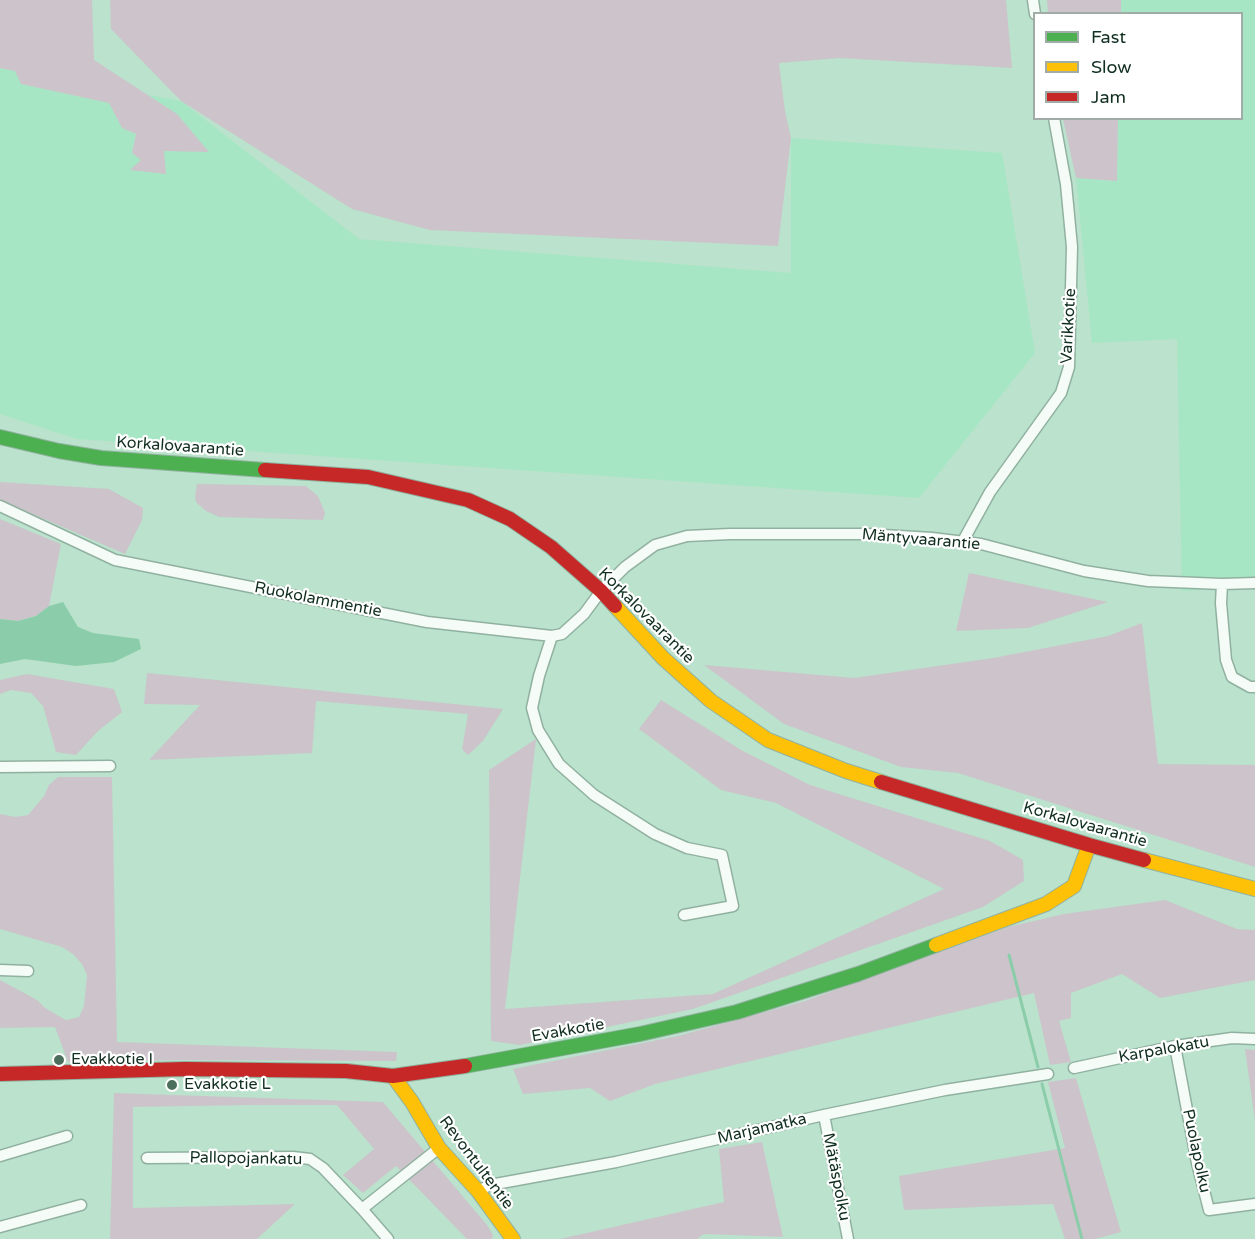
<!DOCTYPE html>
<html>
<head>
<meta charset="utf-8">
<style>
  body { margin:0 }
  #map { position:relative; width:1255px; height:1239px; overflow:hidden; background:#bae2cc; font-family:"Varela Round",sans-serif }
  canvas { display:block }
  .legend { position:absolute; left:1033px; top:12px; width:210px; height:108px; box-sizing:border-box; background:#fff; border:2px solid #a0aca6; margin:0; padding:8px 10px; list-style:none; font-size:18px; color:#112f20 }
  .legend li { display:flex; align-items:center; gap:12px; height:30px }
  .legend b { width:30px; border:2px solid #a0aca6 }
</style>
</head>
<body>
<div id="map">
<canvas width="1255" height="1239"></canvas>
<ul class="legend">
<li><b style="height:8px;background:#4caf50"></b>Fast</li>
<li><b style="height:8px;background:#ffc107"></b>Slow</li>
<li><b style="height:8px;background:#c62828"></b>Jam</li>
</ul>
</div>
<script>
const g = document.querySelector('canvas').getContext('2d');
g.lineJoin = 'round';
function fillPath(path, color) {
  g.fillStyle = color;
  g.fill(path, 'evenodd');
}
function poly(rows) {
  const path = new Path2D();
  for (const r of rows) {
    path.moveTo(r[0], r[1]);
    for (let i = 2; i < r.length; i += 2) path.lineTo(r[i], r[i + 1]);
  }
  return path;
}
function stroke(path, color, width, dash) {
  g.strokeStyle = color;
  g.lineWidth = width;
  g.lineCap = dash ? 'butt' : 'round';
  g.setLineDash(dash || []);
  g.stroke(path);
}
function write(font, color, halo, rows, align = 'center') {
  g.font = font + ' "Varela Round",sans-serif';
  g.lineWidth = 4.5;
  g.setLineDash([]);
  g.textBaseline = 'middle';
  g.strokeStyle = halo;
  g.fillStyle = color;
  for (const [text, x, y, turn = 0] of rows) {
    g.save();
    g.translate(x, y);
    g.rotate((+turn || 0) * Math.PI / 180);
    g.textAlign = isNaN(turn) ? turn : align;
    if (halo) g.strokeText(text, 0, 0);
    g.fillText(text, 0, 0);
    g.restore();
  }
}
fillPath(poly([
  [1121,0,1255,0,1255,586,1182,591,1177,339,1092,343,1076,178,1117,181,1118,119,1242,118,1242,14,1121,13],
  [0,68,181,101,359,239,791,273,791,138,1002,153,1035,353,919,498,77,439,0,414]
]), '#a7e6c4');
fillPath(poly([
  [0,0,92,0,94,60,177,114,209,152,164,151,166,174,130,170,141,160,132,153,136,134,122,128,109,103,21,84,15,71,0,68],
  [110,0,1006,0,1012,68,840,58,779,63,785,111,791,138,778,246,430,230,352,209,181,101,111,29],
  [1047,0,1121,0,1121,13,1048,13],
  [1063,119,1118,119,1117,181,1076,178],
  [0,482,109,489,143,508,142,520,125,554,0,500],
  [197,484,306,486,318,496,325,513,323,520,219,517,206,511,196,502,195,496],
  [0,519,61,544,49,606,36,616,18,621,0,619],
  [969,573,1108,602,1028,628,956,631],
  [1142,623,1158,764,1255,765,1255,867,958,773,901,767,784,724,704,665,854,678,993,658,1108,636],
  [147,673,167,675,503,709,483,741,468,755,462,749,468,714,316,701,312,753,149,760,200,705,144,704],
  [27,674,114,689,122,712,98,731,76,755,56,752,43,706,31,693,11,690,0,694,0,680],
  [661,700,743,751,810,785,990,841,1023,860,1024,881,983,907,693,1009,520,1045,491,1041,489,770,536,739,505,1009,713,994,944,889,776,803,721,790,639,729],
  [58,777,112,777,117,1042,397,1052,396,1061,179,1060,68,1062,55,1027,0,1028,0,980,37,1000,45,1008,66,1020,79,1017,84,1006,87,975,82,964,73,954,62,947,0,929,0,814,15,817,28,815,44,796,49,785],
  [1165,900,1237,929,1255,930,1255,980,1160,998,1122,974,1071,993,1071,1018,1059,1021,1071,1062,1050,1065,1034,993,655,1084,610,1101,590,1088,523,1094,513,1069,678,1036,805,1001,1008,927,1064,914],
  [1245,1049,1255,1050,1255,1121],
  [1076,1078,1121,1232,1095,1239,1065,1239,1053,1204,904,1210,899,1176,1065,1148,1048,1082],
  [114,1093,383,1102,487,1225,493,1235,492,1239,467,1239,396,1166,363,1193,343,1175,374,1149,337,1105,249,1105,133,1107,133,1208,295,1204,257,1239,110,1239],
  [762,1142,783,1237,704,1234,697,1239,560,1239,724,1202,719,1149]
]), '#ccc4ca');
fillPath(poly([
  [63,602,78,627,93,633,139,639,141,649,114,662,76,666,25,659,0,664,0,619,18,621,36,616,49,606]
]), '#8bcdaa');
stroke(poly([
  [1009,955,1038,1067],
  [1042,1084,1082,1239]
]), '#8bcdaa', 3);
const street = poly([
  [1033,0,1035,14],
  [0,506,115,560,427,622,552,636],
  [963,541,990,492,1061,393,1069,367,1072,247,1066,184,1054,118],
  [1222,584,1221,603,1226,660,1232,677,1250,687,1255,687],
  [0,767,110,766],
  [684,915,733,906,722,855,687,848,655,834,594,795,559,764,538,730,532,708,539,676,552,636,562,634,584,614,601,591,625,567,655,545,687,536,730,534,868,534,932,538,981,544,1084,571,1148,581,1222,584,1255,583],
  [0,970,28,971],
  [1175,1046,1197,1163,1209,1210,1255,1204],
  [1074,1068,1175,1046,1232,1038,1255,1039],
  [824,1115,848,1239],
  [0,1156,67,1136],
  [147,1158,293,1157,310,1159,323,1168,362,1209],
  [478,1191,490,1185,616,1162,824,1115,945,1090,1048,1074],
  [0,1227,81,1205],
  [388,1239,362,1209,439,1148]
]);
const fast = poly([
  [0,437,59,451,101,458,265,470],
  [465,1066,640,1034,737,1012,858,974,936,945]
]);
const slow = poly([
  [615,606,663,658,711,701,768,740,846,771,881,782],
  [1144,860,1255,889],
  [936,945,1046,904,1074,886,1089,845],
  [393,1076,412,1102,439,1148,478,1191,513,1239]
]);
const jam = poly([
  [265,470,368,477,468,500,510,519,551,547,601,591,615,606],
  [881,782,1089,845,1144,860],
  [0,1074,185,1069,346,1071,393,1076,465,1066]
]);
stroke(street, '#91b1a0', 13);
stroke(fast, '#91b1a0', 16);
stroke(slow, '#91b1a0', 16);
stroke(jam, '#91b1a0', 16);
stroke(street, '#f5fbf7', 10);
stroke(fast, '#4caf50', 14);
stroke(slow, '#ffc107', 14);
stroke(jam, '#c62828', 14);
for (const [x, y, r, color] of [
  [59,1060,6,"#4c6e5c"],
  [172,1085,6,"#4c6e5c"]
]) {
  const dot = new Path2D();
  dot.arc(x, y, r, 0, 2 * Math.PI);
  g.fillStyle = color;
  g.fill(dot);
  stroke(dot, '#fff', 2);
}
write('16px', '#112f20', '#fff', [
  ["Varikkotie",1069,326,-87],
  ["Korkalovaarantie",180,447,4],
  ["Mäntyvaarantie",921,540,5],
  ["Ruokolammentie",318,600,11],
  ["Korkalovaarantie",646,616,45],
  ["Korkalovaarantie",1085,825,16],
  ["Evakkotie",568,1031,-10],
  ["Karpalokatu",1164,1050,-10],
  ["Marjamatka",762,1129,-13],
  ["Puolapolku",1196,1151,78],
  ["Pallopojankatu",246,1159,1],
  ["Revontultentie",476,1163,53],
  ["Mätäspolku",836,1177,79]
]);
write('16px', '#112f20', '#fff', [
  ["Evakkotie I",71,1060],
  ["Evakkotie L",184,1085]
], 'left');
</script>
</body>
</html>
